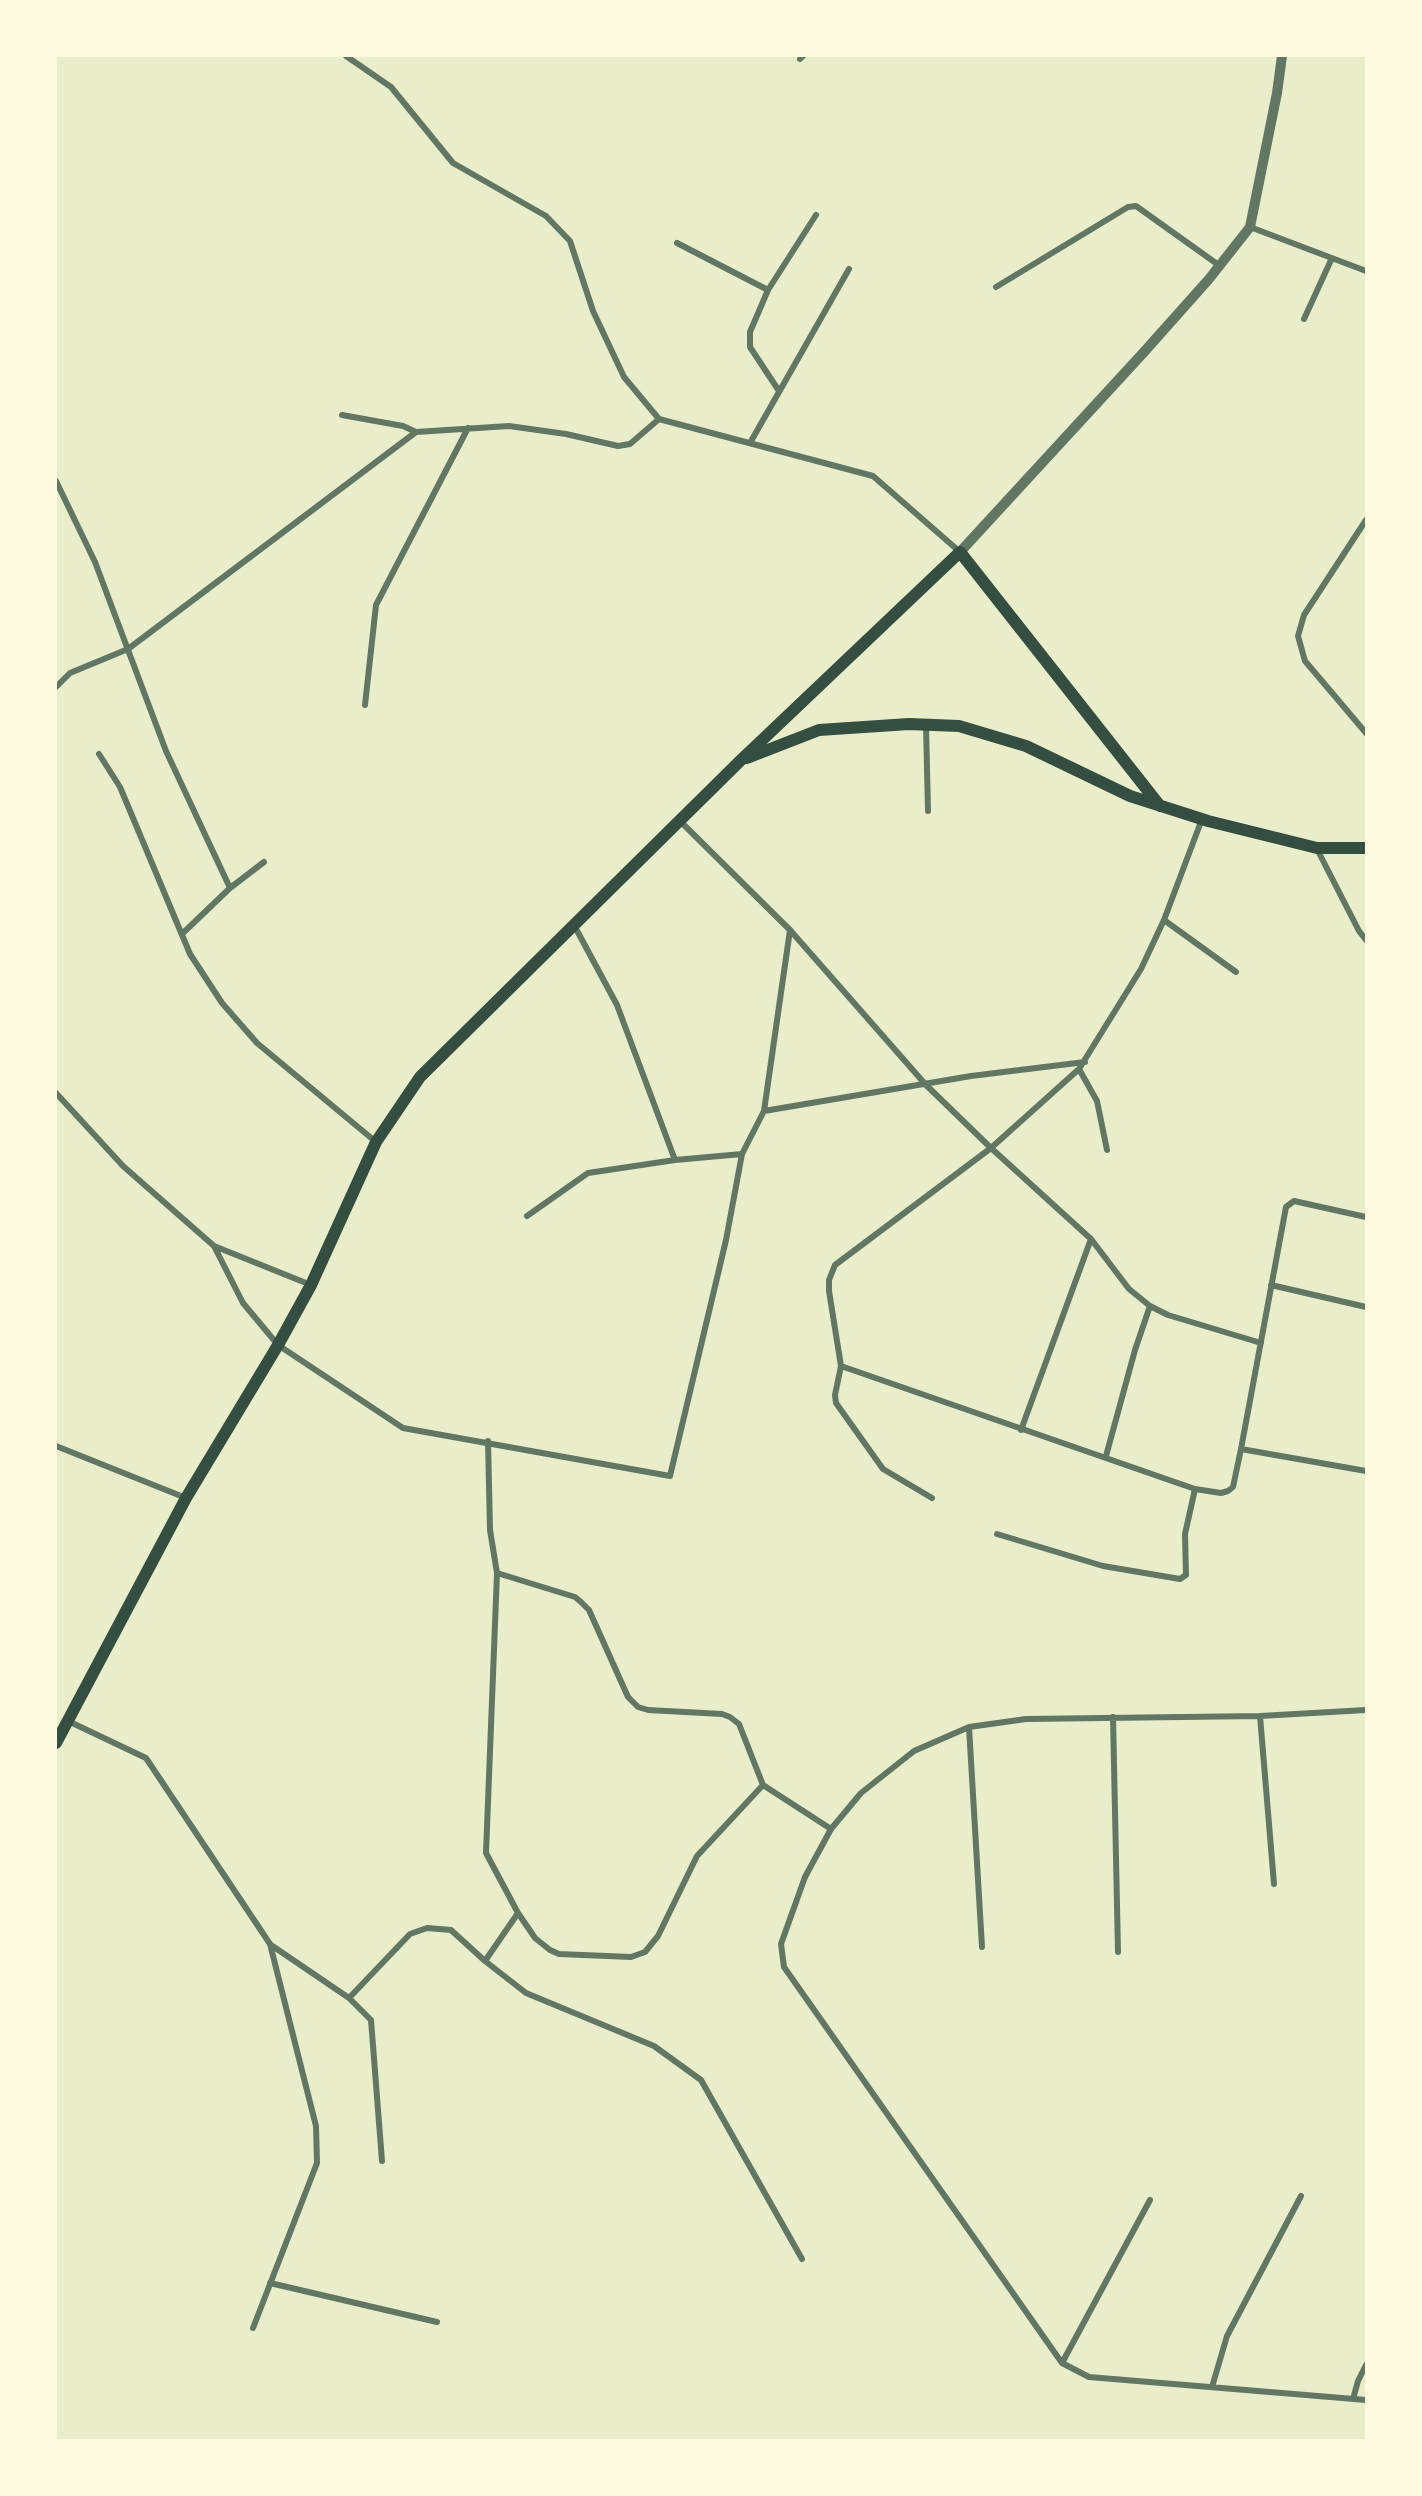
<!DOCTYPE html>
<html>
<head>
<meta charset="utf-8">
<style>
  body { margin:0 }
  #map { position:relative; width:1422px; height:2496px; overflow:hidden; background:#e9edc9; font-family:"Exo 2",sans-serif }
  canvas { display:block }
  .frame { position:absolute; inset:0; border:57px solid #fefae0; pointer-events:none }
</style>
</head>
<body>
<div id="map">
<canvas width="1422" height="2496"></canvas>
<div class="frame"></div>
</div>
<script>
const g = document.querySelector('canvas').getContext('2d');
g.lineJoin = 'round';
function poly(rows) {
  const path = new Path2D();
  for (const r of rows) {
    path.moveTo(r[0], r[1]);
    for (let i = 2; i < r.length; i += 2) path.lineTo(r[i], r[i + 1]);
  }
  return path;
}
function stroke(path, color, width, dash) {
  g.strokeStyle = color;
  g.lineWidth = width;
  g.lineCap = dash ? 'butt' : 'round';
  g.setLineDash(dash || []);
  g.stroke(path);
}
stroke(poly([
  [346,56,391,87,453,163,546,216,570,241,593,311,624,377,659,419,873,476,960,552],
  [800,59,803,56],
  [1250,227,1366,271],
  [677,243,768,290],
  [996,287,1128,207,1136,206,1220,266],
  [1304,319,1332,258],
  [779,391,750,347,750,332,768,290,816,215],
  [342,415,403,426,416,432],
  [750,443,849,269],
  [56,481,95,562,166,751,230,888],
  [1366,520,1304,615,1298,636,1305,661,1366,733],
  [56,687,70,673,128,649,416,432,509,426,566,434,618,446,630,444,659,419],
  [365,705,376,605,468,428],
  [926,725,928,811],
  [99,754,120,787,190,954,222,1003,257,1043,376,1142],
  [680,821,790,930,926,1085,991,1148,1091,1239,1129,1289,1150,1306,1168,1315,1261,1343],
  [1317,849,1359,931,1366,940],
  [1164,920,1236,972],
  [574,925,617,1005,675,1160],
  [183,933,230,888,264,862],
  [1079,1069,1097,1101,1107,1150],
  [56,1093,123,1166,214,1246,311,1285],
  [764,1111,790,930],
  [527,1216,588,1173,675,1160,742,1154],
  [214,1246,243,1303,278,1345,403,1428,670,1476,726,1240,742,1154,764,1111,971,1076,1085,1062],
  [1271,1285,1366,1307],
  [841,1366,1195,1489,1221,1493,1228,1491,1233,1487,1241,1449,1286,1207,1294,1201,1366,1217],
  [1021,1430,1091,1239],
  [488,1441,490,1530,497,1573,486,1853,518,1913,535,1938,550,1950,559,1954,631,1957,645,1952,658,1936,697,1856,763,1785],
  [56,1446,186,1498],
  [1241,1449,1366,1471],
  [1106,1456,1135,1350,1150,1306],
  [932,1498,883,1469,836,1403,835,1395,841,1366,829,1291,829,1280,835,1265,991,1148,1079,1069,1141,969,1164,920,1202,819],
  [997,1534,1103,1566,1180,1579,1186,1575,1185,1534,1195,1489],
  [497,1573,575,1597,581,1602,589,1610,628,1697,638,1707,648,1710,722,1714,730,1717,739,1724,763,1785,831,1829],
  [1366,1710,1260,1716,1026,1719,969,1727,914,1751,861,1793,831,1829,805,1877,781,1944,784,1967,1062,2363,1089,2377,1366,2400],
  [1260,1716,1274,1884],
  [1113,1717,1118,1952],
  [68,1721,146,1758,270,1944,316,2126,317,2163,253,2328],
  [969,1727,982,1947],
  [271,1945,349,1998,371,2020,382,2161],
  [485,1961,518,1913],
  [349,1998,410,1934,427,1928,451,1930,485,1961,526,1993,654,2046,701,2080,802,2259],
  [270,2283,437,2322],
  [1062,2363,1150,2200],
  [1212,2387,1227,2336,1301,2196],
  [1353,2399,1358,2381,1366,2365]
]), '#617663', 6);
stroke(poly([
  [960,552,1144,352,1209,279,1250,227,1277,93,1282,56]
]), '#617663', 10);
stroke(poly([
  [747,758,819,730,909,724,959,726,1026,746,1130,796,1208,821,1317,848,1366,848],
  [56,1743,186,1498,278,1345,311,1285,376,1142,420,1077,740,761,960,552,1160,806]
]), '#344e41', 12);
</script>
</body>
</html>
